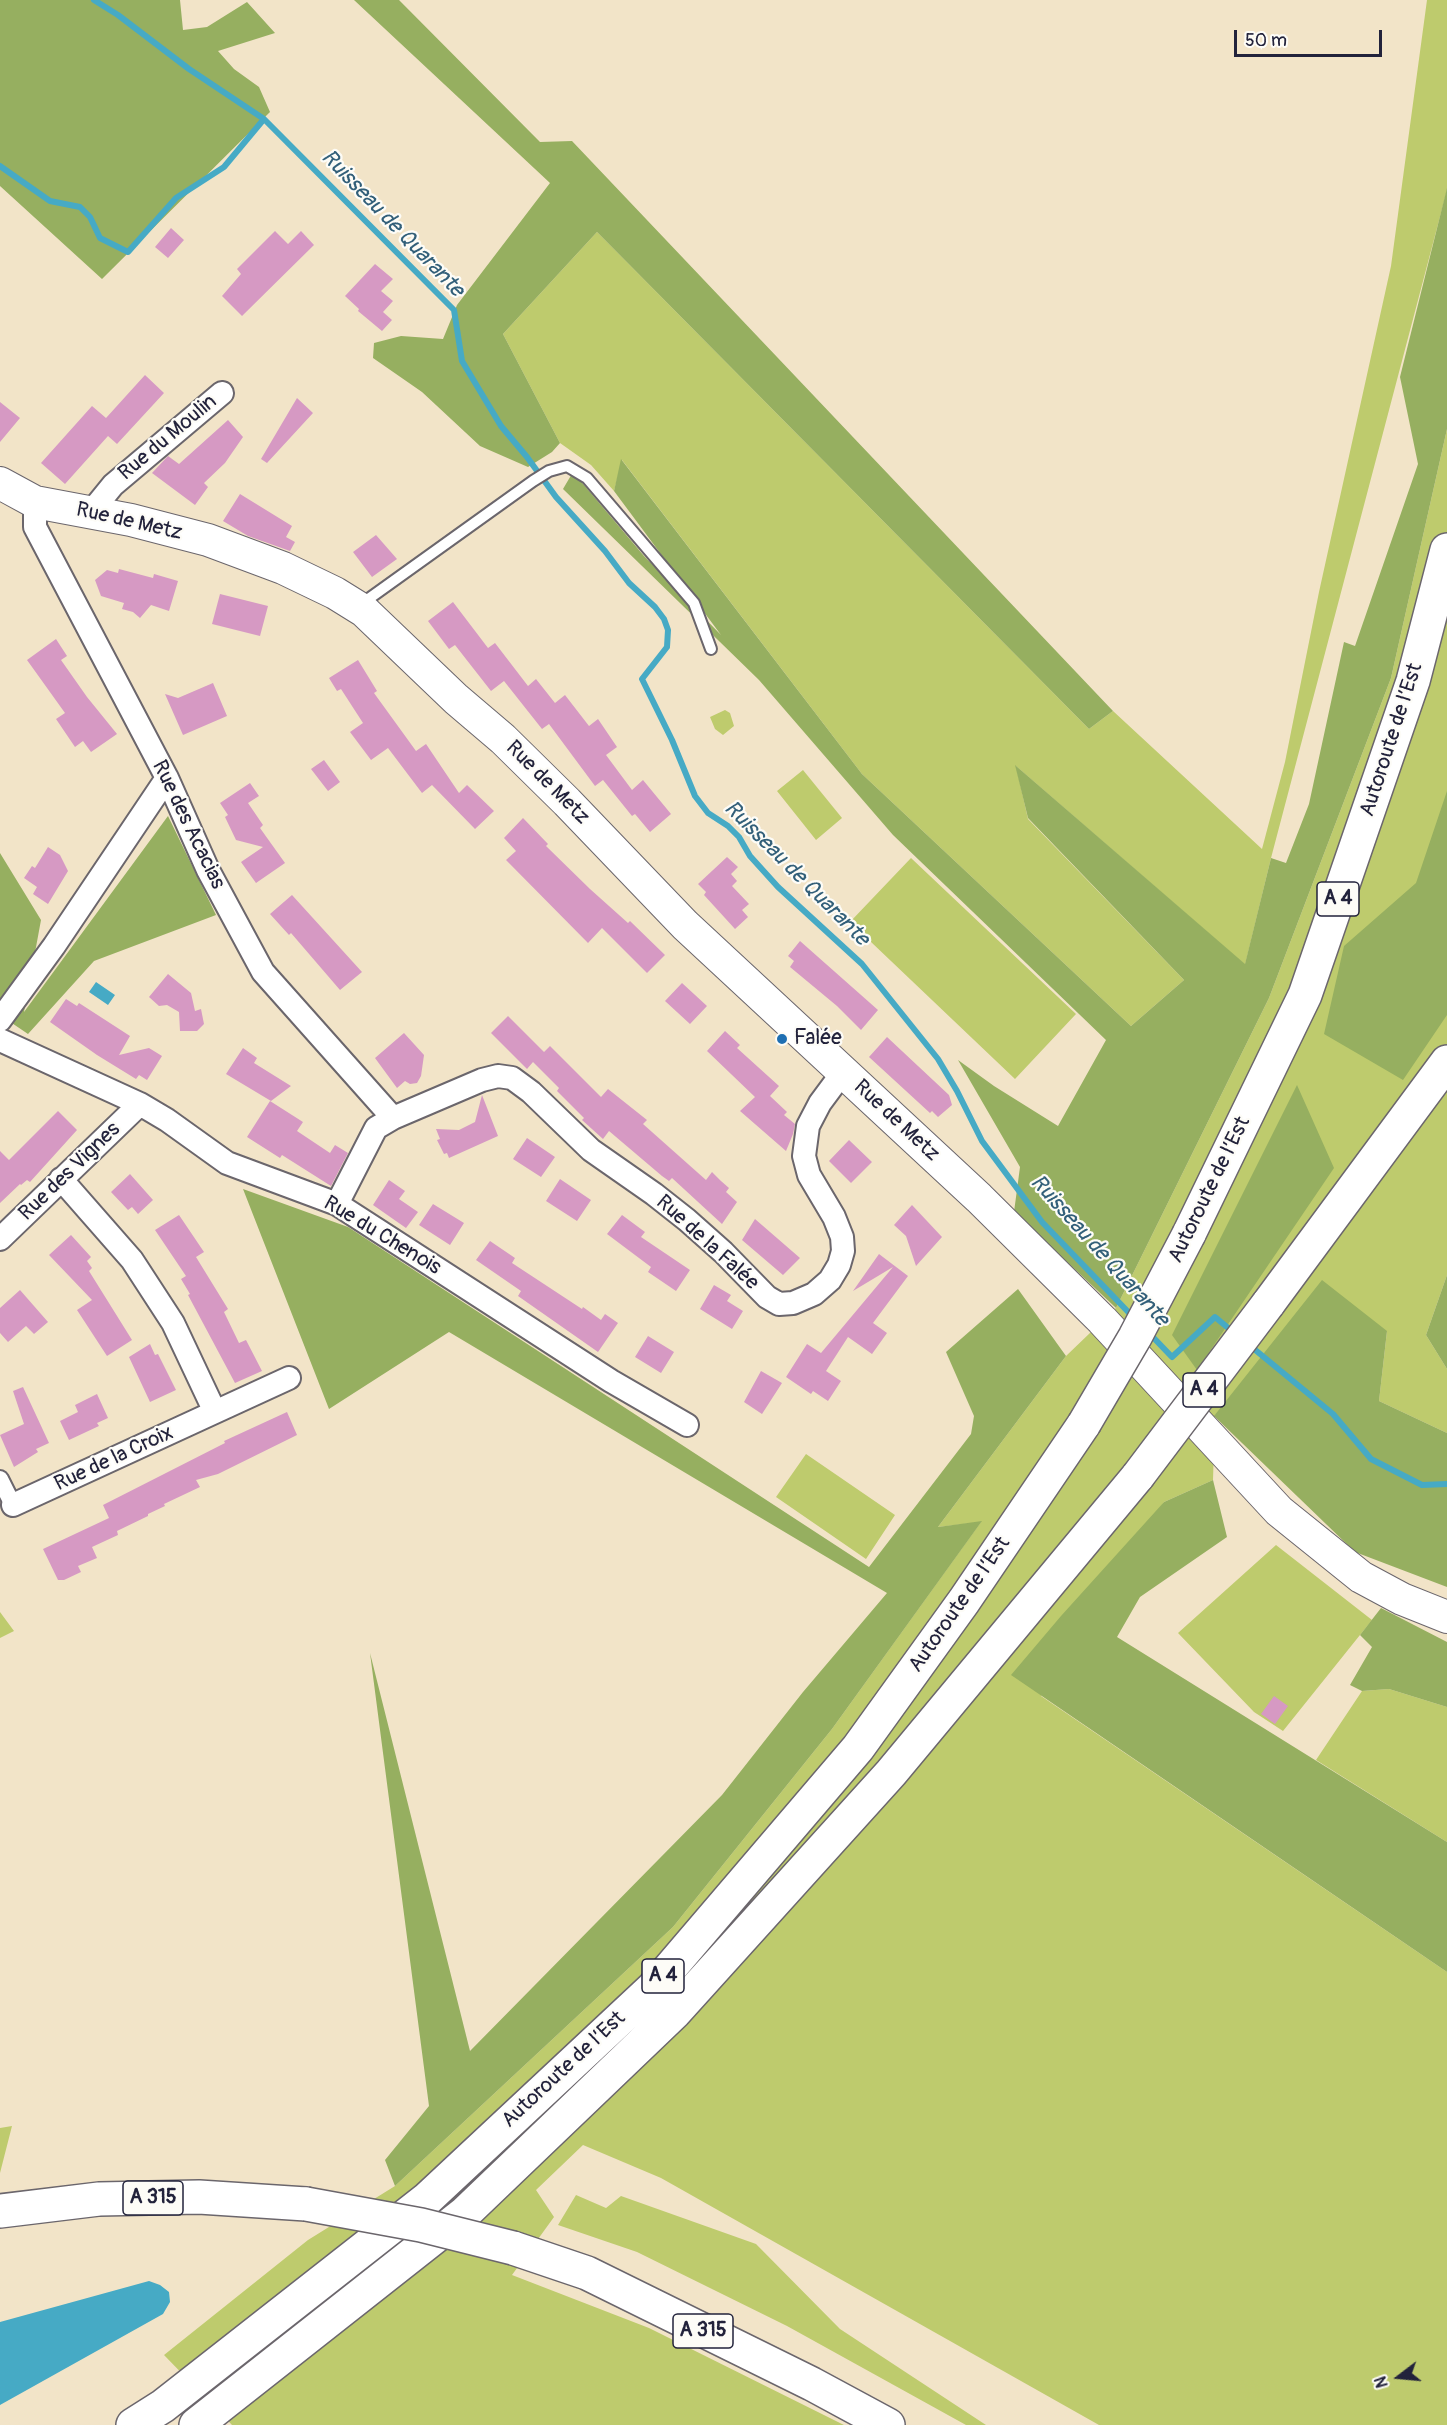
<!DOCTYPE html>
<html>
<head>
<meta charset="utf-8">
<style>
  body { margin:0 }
  #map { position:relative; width:1447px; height:2425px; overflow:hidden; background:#f2e4c8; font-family:Pangolin,sans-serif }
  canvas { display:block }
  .north { position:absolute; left:1369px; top:2347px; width:60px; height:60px; -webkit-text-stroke:4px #fdfcf7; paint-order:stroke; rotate:254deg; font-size:16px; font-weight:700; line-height:24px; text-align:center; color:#22223b }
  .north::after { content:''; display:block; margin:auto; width:21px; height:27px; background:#22223b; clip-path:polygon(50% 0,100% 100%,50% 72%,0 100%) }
  .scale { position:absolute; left:1234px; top:30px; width:148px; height:27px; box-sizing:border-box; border:3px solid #22223b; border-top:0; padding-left:8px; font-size:18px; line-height:21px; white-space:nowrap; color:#22223b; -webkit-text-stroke:4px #fdfcf7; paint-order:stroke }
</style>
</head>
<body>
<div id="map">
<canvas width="1447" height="2425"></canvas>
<div class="north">N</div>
<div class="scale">50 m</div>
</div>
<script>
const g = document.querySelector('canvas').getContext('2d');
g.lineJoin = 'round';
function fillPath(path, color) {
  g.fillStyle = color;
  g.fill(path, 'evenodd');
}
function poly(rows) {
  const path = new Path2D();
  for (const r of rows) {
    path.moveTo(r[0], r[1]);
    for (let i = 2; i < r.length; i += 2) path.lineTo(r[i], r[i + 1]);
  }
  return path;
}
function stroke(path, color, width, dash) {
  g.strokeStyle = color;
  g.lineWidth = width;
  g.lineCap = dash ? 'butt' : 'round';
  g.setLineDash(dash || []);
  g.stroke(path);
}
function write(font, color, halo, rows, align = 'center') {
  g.font = font + ' Pangolin,sans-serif';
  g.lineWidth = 4.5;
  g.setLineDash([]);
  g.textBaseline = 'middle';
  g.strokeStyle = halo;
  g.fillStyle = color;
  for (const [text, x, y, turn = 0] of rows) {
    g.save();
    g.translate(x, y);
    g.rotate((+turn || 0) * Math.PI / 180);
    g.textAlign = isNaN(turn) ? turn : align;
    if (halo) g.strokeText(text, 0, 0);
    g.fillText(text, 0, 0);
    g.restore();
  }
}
fillPath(poly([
  [1427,0,1447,0,1447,190,1271,858,1245,965,1016,766,1028,819,1184,980,1131,1026,862,774,622,460,614,491,591,465,560,443,503,334,597,232,1089,729,1113,711,1262,849,1285,762,1319,592,1391,266],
  [1447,429,1447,1275,1426,1335,1447,1369,1447,1433,1379,1401,1387,1331,1215,1415,1213,1480,1164,1502,1041,1696,1447,1972,1447,2425,1099,2425,661,2178,583,2145,536,2190,554,2217,512,2275,649,2328,844,2425,232,2425,164,2355,308,2240,395,2186,673,1927,832,1729,981,1522,938,1527,1066,1356,1116,1308,1269,998,1391,678],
  [725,710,730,713,734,726,723,735,715,729,710,717],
  [803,770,842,818,816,840,777,791],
  [911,858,1076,1014,1015,1079,850,922],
  [806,1454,895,1515,866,1559,776,1497],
  [1276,1545,1372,1620,1283,1731,1254,1712,1178,1633],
  [0,1612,14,1631,0,1638],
  [1389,1689,1447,1707,1447,1842,1316,1760,1362,1691],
  [12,2126,0,2173,0,2128],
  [576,2195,606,2208,621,2196,756,2244,840,2329,986,2425,966,2425,787,2326,637,2252,558,2225]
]), '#becb6d');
fillPath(poly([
  [0,0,180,0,183,30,207,27,247,2,275,33,218,51,234,69,259,87,270,112,102,279,0,186],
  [354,0,399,0,540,142,572,141,1113,711,1089,729,597,232,503,334,560,443,552,452,528,467,480,446,422,392,373,358,374,343,401,336,443,339,457,305,550,183],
  [1447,188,1447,429,1391,678,1269,998,1116,1308,1014,1212,1020,1167,958,1060,994,1086,1058,1126,1106,1040,893,835,759,680,563,489,573,472,644,556,721,635,614,491,621,459,862,774,1131,1026,1184,980,1028,818,1015,765,1245,964,1271,858,1286,863,1309,804,1344,642,1355,646,1418,464,1400,377],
  [1447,791,1447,1015,1403,1080,1324,1034,1344,946,1416,883],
  [168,816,216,915,94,961,28,1034,0,1015,0,853,41,920,24,1012],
  [1297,1085,1334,1168,1197,1370,1172,1335],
  [243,1189,348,1227,869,1567,971,1434,974,1416,946,1352,1018,1289,1066,1356,938,1527,982,1521,832,1729,673,1927,395,2186,385,2160,429,2106,370,1653,470,2051,722,1795,803,1692,887,1593,449,1332,329,1409],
  [1447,1275,1447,1369,1426,1335],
  [1322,1280,1387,1331,1379,1401,1447,1433,1447,1587,1355,1552,1214,1416],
  [1213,1480,1227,1537,1140,1597,1117,1637,1447,1842,1447,1972,1011,1675,1061,1616,1164,1502],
  [1381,1608,1447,1642,1447,1707,1389,1689,1362,1691,1350,1685,1372,1647,1360,1635]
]), '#96af60');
fillPath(poly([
  [96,982,115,995,108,1005,89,992],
  [149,2281,160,2285,169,2292,170,2302,163,2314,0,2405,0,2322]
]), '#46aac5');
stroke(poly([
  [94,0,118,15,189,69,264,119,454,310,462,361,501,426,527,457,556,497,605,551,629,583,655,607,664,619,668,630,667,647,642,679,672,740,695,796,708,813,728,826,739,837,750,856,778,887,862,964,938,1059,957,1091,982,1141,1042,1222,1133,1317],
  [0,166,50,201,80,207,90,217,100,238,128,252,176,198,224,167,264,119],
  [1149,1333,1172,1357,1215,1317,1233,1332],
  [1248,1344,1333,1414,1371,1459,1422,1485,1447,1484]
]), '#46aac5', 6);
fillPath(poly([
  [171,228,184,240,168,258,155,247],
  [275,231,288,244,301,231,314,245,242,316,222,296,241,274,237,269],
  [375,264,393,279,381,291,393,301,383,312,392,320,382,331,358,311,359,309,345,296],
  [145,375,164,393,117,444,108,436,65,484,41,463,92,406,106,418],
  [297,398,313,413,267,463,261,459],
  [0,402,20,418,0,442],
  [228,420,243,437,225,463,204,483,208,487,195,505,152,473,168,456,179,464],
  [240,494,292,526,286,537,295,542,290,551,248,536,223,521],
  [376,535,397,559,372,577,353,552],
  [119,569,153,578,154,574,178,581,169,611,151,605,140,618,133,612,122,609,124,603,101,596,95,580,107,570,118,573],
  [220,594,268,606,260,636,212,624],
  [453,602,488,648,495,643,528,686,536,679,555,703,565,695,589,726,598,719,617,747,606,755,632,790,643,780,671,814,650,832,635,814,632,816,603,780,595,786,549,724,542,729,504,681,491,691,455,645,449,649,428,621],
  [56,639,67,656,61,660,87,697,117,734,91,752,83,741,75,747,56,719,65,713,27,660],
  [358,660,377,691,374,693,416,751,426,744,459,793,467,785,494,811,475,829,432,785,422,793,388,748,371,760,350,732,363,723,341,689,337,691,329,678],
  [213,683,227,716,183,735,165,694,178,698],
  [324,760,340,782,328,791,311,769],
  [250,783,259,796,248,803,263,825,260,828,285,863,256,883,241,862,263,847,236,840,225,817,228,815,220,803],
  [523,818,548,844,546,846,590,889,628,923,630,921,665,955,647,973,602,928,588,943,506,860,516,851,504,838],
  [48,847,60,855,68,871,48,904,33,894,37,887,24,878,32,866,35,868],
  [727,857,738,867,731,874,737,881,732,886,749,904,742,910,748,917,735,929,704,895,706,892,698,884],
  [292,895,362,972,340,990,291,933,289,935,270,914],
  [800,941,878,1010,861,1030,837,1006,790,967,794,961,788,956],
  [168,974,191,993,195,1011,201,1009,204,1024,197,1031,180,1031,179,1012,167,1005,159,1006,149,997],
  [682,983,707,1006,690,1024,665,1001],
  [66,999,77,1006,79,1003,130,1036,119,1055,149,1048,162,1056,147,1080,139,1075,136,1079,97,1055,50,1022],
  [508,1016,544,1052,550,1046,601,1097,608,1089,647,1120,643,1124,706,1180,712,1172,721,1181,729,1188,726,1192,737,1202,722,1224,672,1178,669,1181,662,1176,609,1131,603,1139,582,1120,584,1118,557,1091,559,1088,533,1062,527,1069,491,1033],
  [725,1031,740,1045,737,1048,779,1086,770,1096,787,1112,784,1115,795,1124,793,1134,786,1151,740,1111,755,1097,707,1051],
  [404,1033,424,1055,421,1076,417,1083,410,1084,405,1081,397,1088,375,1058],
  [887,1037,949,1095,952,1105,938,1117,932,1111,930,1113,869,1057],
  [243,1048,257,1058,254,1063,291,1086,271,1101,226,1074],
  [482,1095,498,1136,449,1158,447,1153,444,1154,437,1140,440,1139,436,1129,459,1130,475,1122],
  [270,1101,303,1122,297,1131,330,1153,335,1145,348,1153,331,1186,282,1155,280,1158,247,1137],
  [58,1111,77,1130,30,1182,27,1180,21,1185,20,1184,0,1203,0,1151,9,1160],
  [527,1138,555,1157,541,1177,513,1159],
  [849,1140,872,1162,851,1183,829,1161],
  [130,1174,153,1200,138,1214,132,1207,128,1210,111,1192],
  [560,1179,591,1200,577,1221,546,1201],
  [389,1180,405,1191,399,1199,418,1212,406,1228,373,1205],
  [433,1204,464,1223,450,1245,419,1225],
  [912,1205,942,1237,916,1266,906,1236,894,1225],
  [179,1215,204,1252,196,1257,228,1309,224,1312,239,1343,246,1340,262,1371,235,1383,188,1295,190,1294,181,1279,186,1276,155,1230],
  [622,1215,645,1232,641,1237,690,1270,676,1291,648,1272,651,1267,607,1234],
  [755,1219,800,1258,783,1275,742,1240],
  [71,1235,91,1257,87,1261,92,1268,89,1271,132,1340,107,1356,77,1310,92,1300,49,1255],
  [490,1241,515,1258,512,1263,582,1309,583,1307,601,1320,605,1314,618,1323,598,1352,518,1296,521,1291,476,1260],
  [879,1254,908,1276,873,1323,887,1333,872,1354,848,1337,826,1371,841,1381,828,1401,813,1391,811,1394,786,1377,807,1344,821,1353,893,1267,853,1291],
  [714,1285,731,1295,727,1301,743,1311,732,1329,700,1309],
  [20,1290,48,1322,34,1334,26,1326,8,1342,0,1333,0,1308],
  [648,1336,674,1352,661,1373,635,1357],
  [150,1344,155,1355,158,1354,176,1390,150,1402,129,1357],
  [761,1371,782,1383,762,1414,744,1402],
  [23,1387,49,1443,36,1449,38,1452,14,1467,0,1435,24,1424,13,1391],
  [97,1394,108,1418,97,1423,99,1426,69,1440,60,1421,78,1412,75,1405],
  [287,1412,297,1435,218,1474,196,1480,200,1487,164,1504,165,1506,148,1514,148,1516,117,1531,118,1535,92,1547,97,1558,78,1566,81,1572,64,1580,58,1580,43,1549,109,1518,103,1505,225,1443,224,1441],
  [1274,1696,1288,1706,1275,1724,1261,1714]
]), '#d699c3');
const service = poly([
  [360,605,533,481,549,471,567,466,587,478,694,603,711,649]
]);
const pedestrian = poly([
  [0,1479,13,1505]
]);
const minor = poly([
  [35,502,35,527,167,778,208,870,263,972,393,1118],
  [91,512,113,485,222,393],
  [0,1020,54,946,167,778],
  [0,1040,140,1104,167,1120,227,1163,337,1204,611,1381,687,1425],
  [61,1179,132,1260,173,1323,215,1412,289,1378],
  [337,1204,376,1128,393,1118,482,1080,498,1076,512,1078,531,1092,591,1150,654,1194,687,1220,723,1252,767,1297,779,1304,793,1303,814,1294,830,1280,839,1265,843,1251,842,1237,834,1217,809,1175,804,1156,808,1126,820,1103,843,1072],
  [0,1239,140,1104],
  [13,1505,215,1412]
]);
const secondary = poly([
  [0,483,35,502,131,520,208,540,283,568,335,593,364,611,456,699,503,739,567,802,685,925,979,1198,1102,1320,1279,1511,1361,1577,1402,1599,1447,1617]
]);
const motorway = poly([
  [1189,1234,1305,995,1413,681,1447,550],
  [1268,1304,1447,1062],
  [0,2211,99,2199,199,2197,306,2204],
  [513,2248,587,2273,812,2384,888,2425],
  [133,2425,163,2406,427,2199,653,1988,858,1748,964,1601,1084,1424],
  [196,2425,465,2213,675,2012,891,1773,1138,1476]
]);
stroke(service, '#6b666c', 14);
stroke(pedestrian, '#6b666c', 20);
stroke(minor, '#6b666c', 26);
stroke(secondary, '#6b666c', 34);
stroke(motorway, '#6b666c', 36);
stroke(service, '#fff', 10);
stroke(pedestrian, '#fff', 16);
stroke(minor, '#fff', 22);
stroke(secondary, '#fff', 32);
stroke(motorway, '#fff', 33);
const motorwayBridge = poly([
  [1084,1424,1135,1337,1189,1234],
  [1138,1476,1268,1304],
  [306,2204,421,2225,513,2248]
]);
stroke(motorwayBridge, '#6b666c', 36, []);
stroke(motorwayBridge, '#fff', 33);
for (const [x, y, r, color] of [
  [782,1039,6,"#1f6fb2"]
]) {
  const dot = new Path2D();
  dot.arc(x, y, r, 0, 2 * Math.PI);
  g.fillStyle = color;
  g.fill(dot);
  stroke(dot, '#fdfcf7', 2);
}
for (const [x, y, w] of [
  [1338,899,42],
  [1204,1390,42],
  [663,1976,42],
  [153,2198,60],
  [703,2331,60]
]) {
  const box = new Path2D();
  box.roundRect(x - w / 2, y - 17, w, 34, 4.5);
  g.fillStyle = '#fdfcf7';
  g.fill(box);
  stroke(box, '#22223b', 1.5);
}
write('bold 20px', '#22223b', null, [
  ["A 4",1338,899],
  ["A 4",1204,1390],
  ["A 4",663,1976],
  ["A 315",153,2198],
  ["A 315",703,2331]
]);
write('21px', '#22223b', '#fdfcf7', [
  ["Rue du Moulin",168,438,-40],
  ["Rue de Metz",129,522,13],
  ["Autoroute de l’Est",1392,740,-72],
  ["Rue de Metz",547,783,45],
  ["Rue des Acacias",188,825,64],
  ["Rue de Metz",896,1121,43],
  ["Rue des Vignes",70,1172,-44],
  ["Autoroute de l’Est",1210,1190,-64],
  ["Rue du Chenois",382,1236,31],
  ["Rue de la Falée",707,1243,42],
  ["Rue de la Croix",114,1459,-25],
  ["Autoroute de l’Est",960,1605,-55],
  ["Autoroute de l’Est",564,2070,-43]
]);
write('21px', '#22223b', '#fdfcf7', [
  ["Falée",794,1039]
], 'left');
write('italic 22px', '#325f79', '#fdfcf7', [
  ["Ruisseau de Quarante",392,224,46],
  ["Ruisseau de Quarante",796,874,45],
  ["Ruisseau de Quarante",1099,1251,48]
]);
</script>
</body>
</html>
